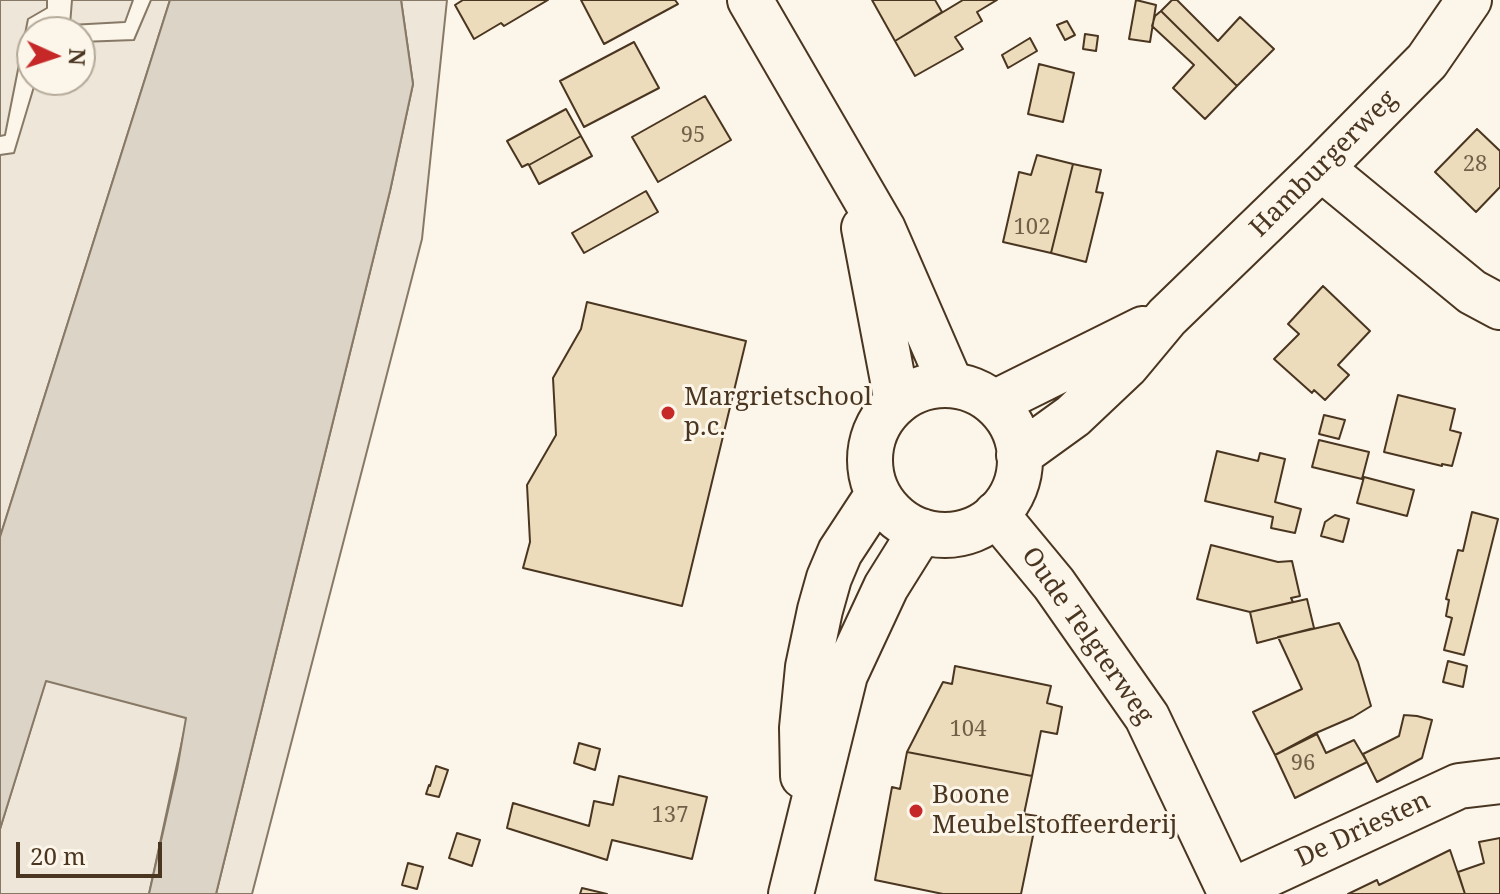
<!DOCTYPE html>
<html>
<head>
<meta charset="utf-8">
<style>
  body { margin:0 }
  #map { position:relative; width:1500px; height:894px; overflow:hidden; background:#fbf6e9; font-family:"Noto Serif",serif }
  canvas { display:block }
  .north { position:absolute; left:16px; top:16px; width:80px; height:80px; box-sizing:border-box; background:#fbf6e9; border:2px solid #b4a999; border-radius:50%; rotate:93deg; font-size:22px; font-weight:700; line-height:32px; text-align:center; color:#4a3520 }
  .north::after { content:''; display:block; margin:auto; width:28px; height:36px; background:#c62828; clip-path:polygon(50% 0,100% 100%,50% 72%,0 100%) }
  .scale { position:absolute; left:16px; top:842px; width:146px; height:36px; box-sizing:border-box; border:4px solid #4a3520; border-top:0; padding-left:10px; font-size:24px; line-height:28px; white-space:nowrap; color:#4a3520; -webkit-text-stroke:6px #fbf6e9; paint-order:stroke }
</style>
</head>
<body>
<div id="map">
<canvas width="1500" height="894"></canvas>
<div class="north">N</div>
<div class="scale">20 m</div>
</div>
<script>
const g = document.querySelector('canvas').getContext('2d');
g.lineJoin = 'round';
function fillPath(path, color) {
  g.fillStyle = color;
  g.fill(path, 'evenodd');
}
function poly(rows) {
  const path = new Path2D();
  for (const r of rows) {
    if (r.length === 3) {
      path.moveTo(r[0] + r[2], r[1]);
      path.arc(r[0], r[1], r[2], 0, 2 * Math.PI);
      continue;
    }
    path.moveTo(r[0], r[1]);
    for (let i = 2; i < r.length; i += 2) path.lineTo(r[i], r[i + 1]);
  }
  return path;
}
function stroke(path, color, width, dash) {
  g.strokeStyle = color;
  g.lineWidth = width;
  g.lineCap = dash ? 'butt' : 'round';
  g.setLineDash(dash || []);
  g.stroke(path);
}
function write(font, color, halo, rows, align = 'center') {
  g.font = font + ' "Noto Serif",serif';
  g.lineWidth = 6;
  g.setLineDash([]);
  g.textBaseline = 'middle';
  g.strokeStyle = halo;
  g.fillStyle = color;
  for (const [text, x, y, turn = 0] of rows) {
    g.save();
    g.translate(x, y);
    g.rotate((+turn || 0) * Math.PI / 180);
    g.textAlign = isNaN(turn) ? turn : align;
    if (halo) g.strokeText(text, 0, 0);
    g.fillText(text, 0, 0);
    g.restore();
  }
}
const green = poly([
  [0,0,47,0,47,8,28,19,5,135,0,136,0,0],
  [72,0,133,0,125,22,70,25,72,0],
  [151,0,170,0,0,537,0,155,14,153,36,80,80,80,80,42,134,40,151,0],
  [401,0,447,0,422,239,252,894,216,894,390,191,413,84,401,0],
  [46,680,187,718,149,894,0,894,0,829,46,680]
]);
fillPath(green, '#ede6d9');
stroke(green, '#887966', 2);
const water = poly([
  [170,0,401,0,413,84,390,191,216,894,149,894,177,770,186,718,46,681,0,829,0,537,170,0]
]);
fillPath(water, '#dcd4c6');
stroke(water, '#887966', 2);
const building = poly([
  [463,0,548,0,504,26,501,23,474,39,455,5,463,0],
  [581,0,675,0,678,4,604,44,581,0],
  [872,0,935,0,942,12,895,41,872,0],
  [963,0,997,0,977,12,982,21,955,37,963,49,915,76,895,41,963,0],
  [1136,0,1156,5,1150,42,1129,39,1136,0],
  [1172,0,1177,0,1218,41,1240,17,1274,49,1237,86,1161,11,1172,0],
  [1161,11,1237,86,1205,119,1173,88,1194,65,1152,26,1155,16,1161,11],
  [1067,21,1075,35,1065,40,1057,25,1067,21],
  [1085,34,1098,36,1096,51,1083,49,1085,34],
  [1030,38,1037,51,1008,68,1002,55,1030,38],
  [634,42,659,88,584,127,560,81,634,42],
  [1039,64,1074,73,1063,122,1028,114,1039,64],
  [705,96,731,140,658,182,632,137,705,96],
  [566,109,581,136,529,165,528,164,522,167,507,141,566,109],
  [1477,129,1500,151,1500,187,1476,212,1435,172,1477,129],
  [581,136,592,156,539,184,529,165,581,136],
  [1037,155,1073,164,1051,253,1003,242,1019,172,1031,175,1037,155],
  [1073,164,1101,170,1096,192,1103,193,1086,262,1051,253,1073,164],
  [646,191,658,212,584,253,572,233,646,191],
  [1323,286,1370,331,1338,365,1349,375,1325,400,1314,390,1312,393,1274,359,1299,334,1288,324,1323,286],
  [587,302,746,341,682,606,523,568,530,542,527,485,556,435,553,378,581,329,587,302],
  [1398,395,1455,409,1450,430,1461,433,1452,466,1442,464,1442,466,1384,452,1398,395],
  [1324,415,1345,420,1339,439,1319,434,1324,415],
  [1319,440,1369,452,1362,479,1312,467,1319,440],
  [1217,451,1258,461,1260,453,1285,459,1275,502,1301,509,1295,533,1271,528,1273,517,1205,501,1217,451],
  [1364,477,1414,490,1407,516,1357,503,1364,477],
  [1472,512,1498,519,1464,655,1444,650,1452,618,1446,616,1449,600,1446,599,1458,550,1463,551,1472,512],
  [1335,515,1349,519,1343,542,1321,536,1325,522,1335,515],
  [1211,545,1278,562,1292,561,1300,596,1291,598,1293,602,1250,612,1197,599,1211,545],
  [1307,599,1314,628,1257,643,1250,612,1307,599],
  [1339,623,1358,662,1371,706,1353,717,1316,733,1275,755,1253,712,1302,689,1278,637,1339,623],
  [1448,661,1467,666,1463,687,1443,682,1448,661],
  [955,666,1051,686,1047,703,1062,707,1057,734,1041,731,1032,776,907,752,943,682,952,684,955,666],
  [1404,715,1417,716,1432,720,1422,758,1377,782,1363,754,1399,736,1404,715],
  [1317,734,1326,753,1354,740,1367,762,1295,798,1275,755,1317,734],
  [579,743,600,749,595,770,574,763,579,743],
  [907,752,1032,776,1024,814,1037,816,1021,894,943,894,875,880,892,787,900,789,907,752],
  [436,766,448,770,439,797,426,794,429,785,430,786,436,766],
  [619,776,707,797,692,859,612,840,607,860,507,828,513,803,589,826,594,801,613,805,619,776],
  [457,833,480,840,472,866,449,858,457,833],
  [1500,838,1500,894,1465,894,1458,872,1484,863,1479,842,1500,838],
  [1450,850,1465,894,1348,894,1377,880,1379,885,1450,850],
  [408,863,423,867,417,889,402,885,408,863],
  [582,888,607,894,580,894,582,888]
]);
fillPath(building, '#ecdcbc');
stroke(building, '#4a3520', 2);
const street = poly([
  [750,0,883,229,951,385],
  [1321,168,1472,292,1500,307],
  [864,228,897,402],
  [996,514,1054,584,1147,717,1231,894],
  [1230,892,1459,786,1500,781]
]);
const secondary = poly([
  [945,460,75],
  [994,403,1143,329],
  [1019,455,1073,416,1127,365,1167,317,1321,168,1427,61,1469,0],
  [803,776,802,728,808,667,820,610,829,578,840,552,878,494],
  [791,894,845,675,886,587,921,531]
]);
stroke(street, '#4a3520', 48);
stroke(secondary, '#4a3520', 48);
stroke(street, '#fbf6e9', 44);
stroke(secondary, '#fbf6e9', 44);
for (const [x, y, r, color] of [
  [668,413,8,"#c62828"],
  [916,811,8,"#c62828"]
]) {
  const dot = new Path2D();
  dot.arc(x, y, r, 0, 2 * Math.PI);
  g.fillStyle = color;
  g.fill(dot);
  stroke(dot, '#fbf6e9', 3);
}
write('22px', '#725f47', null, [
  ["95",693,136],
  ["28",1475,165],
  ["102",1032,228],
  ["104",968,730],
  ["96",1303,764],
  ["137",670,816]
]);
write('26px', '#4a3520', '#fbf6e9', [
  ["Hamburgerweg",1324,164,-45],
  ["Oude Telgterweg",1087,636,55],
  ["De Driesten",1363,830,-25]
]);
write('26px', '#4a3520', '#fbf6e9', [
  ["Margrietschool",684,398],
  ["p.c.",684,428],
  ["Boone",932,796],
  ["Meubelstoffeerderij",932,826]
], 'left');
</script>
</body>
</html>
